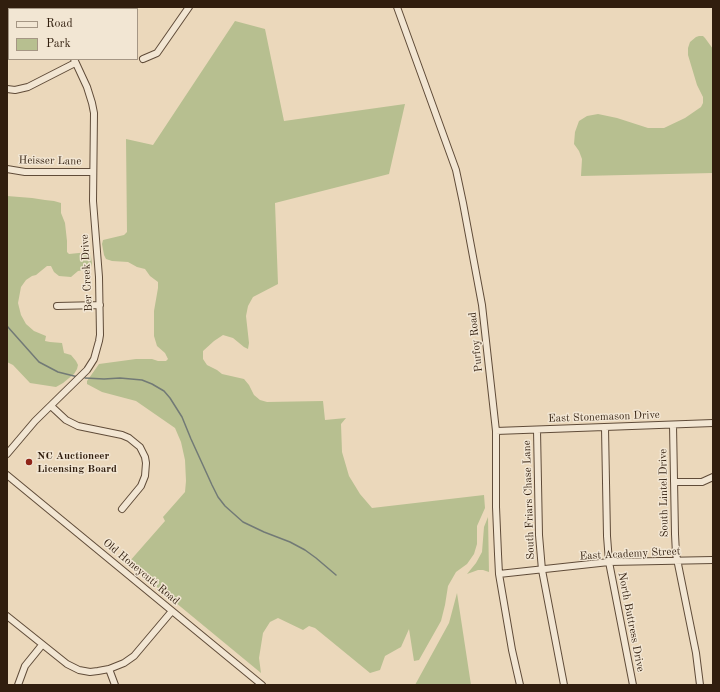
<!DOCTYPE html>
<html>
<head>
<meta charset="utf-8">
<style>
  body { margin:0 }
  #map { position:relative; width:720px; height:692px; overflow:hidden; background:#ebd8bb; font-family:"Old Standard TT",serif }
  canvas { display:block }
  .frame { position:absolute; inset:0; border:8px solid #311e0e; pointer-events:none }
  .legend { position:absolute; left:8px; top:8px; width:130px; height:52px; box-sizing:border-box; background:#f2e6d3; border:1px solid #a59684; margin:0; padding:5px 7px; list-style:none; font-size:12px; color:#311e0e }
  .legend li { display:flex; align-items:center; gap:8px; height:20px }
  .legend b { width:20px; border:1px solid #a59684 }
</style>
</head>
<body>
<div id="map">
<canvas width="720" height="692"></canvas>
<div class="frame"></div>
<ul class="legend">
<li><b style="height:5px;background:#f2e6d3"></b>Road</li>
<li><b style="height:11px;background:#b7bf90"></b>Park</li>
</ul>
</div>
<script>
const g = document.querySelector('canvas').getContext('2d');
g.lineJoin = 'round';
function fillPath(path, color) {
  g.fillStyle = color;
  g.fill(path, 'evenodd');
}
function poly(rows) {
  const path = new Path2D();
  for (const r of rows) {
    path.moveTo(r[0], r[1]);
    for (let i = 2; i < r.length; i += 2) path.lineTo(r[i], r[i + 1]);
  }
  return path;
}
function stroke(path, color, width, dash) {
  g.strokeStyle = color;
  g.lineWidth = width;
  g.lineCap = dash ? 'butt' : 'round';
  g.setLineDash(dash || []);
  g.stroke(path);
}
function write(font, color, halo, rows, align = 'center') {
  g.font = font + ' "Old Standard TT",serif';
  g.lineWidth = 3;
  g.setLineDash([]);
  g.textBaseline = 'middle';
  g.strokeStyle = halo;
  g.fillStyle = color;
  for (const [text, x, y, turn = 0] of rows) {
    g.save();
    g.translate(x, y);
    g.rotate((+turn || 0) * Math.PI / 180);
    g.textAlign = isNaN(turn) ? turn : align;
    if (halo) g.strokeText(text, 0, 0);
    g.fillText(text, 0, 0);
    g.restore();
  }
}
fillPath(poly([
  [235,21,265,29,284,121,405,104,389,174,275,203,278,284,253,297,248,306,246,316,249,343,248,349,244,347,233,338,223,335,214,341,203,351,203,359,207,365,217,370,222,374,244,379,249,385,254,395,260,400,267,402,323,401,325,420,346,418,341,424,342,452,349,476,360,494,372,508,484,495,485,508,477,526,477,544,474,554,467,564,456,572,448,586,445,605,441,621,419,660,414,661,409,629,401,647,385,656,380,670,370,673,315,628,309,626,303,630,278,618,270,622,263,633,259,658,261,673,130,565,129,562,165,521,163,517,185,492,186,481,185,460,181,442,175,428,136,401,102,392,87,384,87,381,99,364,136,359,152,359,158,361,166,361,168,359,165,353,157,346,154,336,154,311,158,288,158,282,150,276,145,269,137,267,128,262,112,261,106,259,104,255,102,244,103,240,124,235,127,232,126,139,153,145],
  [699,36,703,36,705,38,713,49,713,173,581,176,582,159,579,151,574,144,575,132,579,121,587,116,598,114,617,118,648,128,664,128,685,118,701,107,703,103,703,97,697,85,688,55,688,48,690,42,696,37],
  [7,196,32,198,45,200,54,201,61,203,61,213,65,223,67,241,67,252,69,254,89,252,91,257,92,263,91,267,85,270,78,271,71,277,59,276,54,272,51,266,47,266,36,275,32,276,26,280,21,287,18,303,21,315,26,324,34,331,46,336,45,341,50,342,62,343,64,353,71,355,76,361,78,365,77,369,74,374,63,383,56,387,30,383,13,365,7,362],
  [488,517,489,572,483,570,478,570,467,574,476,563,482,552,484,527],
  [457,593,471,685,415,685,449,623]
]), '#b7bf90');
stroke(poly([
  [7,326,39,362,58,372,78,377],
  [85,378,104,379,120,378,142,380,152,384,164,391,170,398,182,417,191,439,212,485,218,497,225,506,243,522,264,532,290,542,305,550,316,558,336,575]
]), '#727a76', 1.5);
const minor = poly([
  [53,7,53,9],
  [397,7,456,170,463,203,482,305,496,431,496,507,498,554,499,574,512,650,520,685],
  [143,59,157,53,189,7],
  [7,89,15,90,28,87,75,63],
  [7,169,25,172,93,172],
  [57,306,100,305],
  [51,406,66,420,78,426,122,435,129,438,140,447,145,457,146,463,145,476,141,486,122,509],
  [673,425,675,534,676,554,696,653,700,685],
  [605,428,607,536,609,562,633,685],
  [537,430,539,535,542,570,564,685],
  [496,431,713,423],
  [7,454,35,421,87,370,94,359,99,341,100,335,99,277,93,201,94,113,92,103,87,87,74,59],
  [7,475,262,685],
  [674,482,702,482,713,477],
  [499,574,609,562,713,560],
  [7,616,67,664,79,670,90,672,98,671,109,669,124,663,134,656,172,611],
  [109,669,115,685],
  [18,685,25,666,42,645]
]);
stroke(minor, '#604c39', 8);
stroke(minor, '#f2e6d3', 6);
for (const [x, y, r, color] of [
  [29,462,4,"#8f2418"]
]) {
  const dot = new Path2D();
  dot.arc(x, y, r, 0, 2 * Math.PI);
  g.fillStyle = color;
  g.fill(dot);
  stroke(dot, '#f2e6d3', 1.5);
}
write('11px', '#311e0e', '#f2e6d3', [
  ["Heisser Lane",50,161,1],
  ["Ber Creek Drive",87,273,-93],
  ["Purfoy Road",476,342,-96],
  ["East Stonemason Drive",604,417,-2],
  ["South Lintel Drive",664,493,-91],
  ["South Friars Chase Lane",529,500,-92],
  ["East Academy Street",630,554,-3],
  ["Old Honeycutt Road",141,572,40],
  ["North Buttress Drive",631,622,79]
]);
write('bold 11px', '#311e0e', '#f2e6d3', [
  ["NC Auctioneer",37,456],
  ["Licensing Board",37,469]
], 'left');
</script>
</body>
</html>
